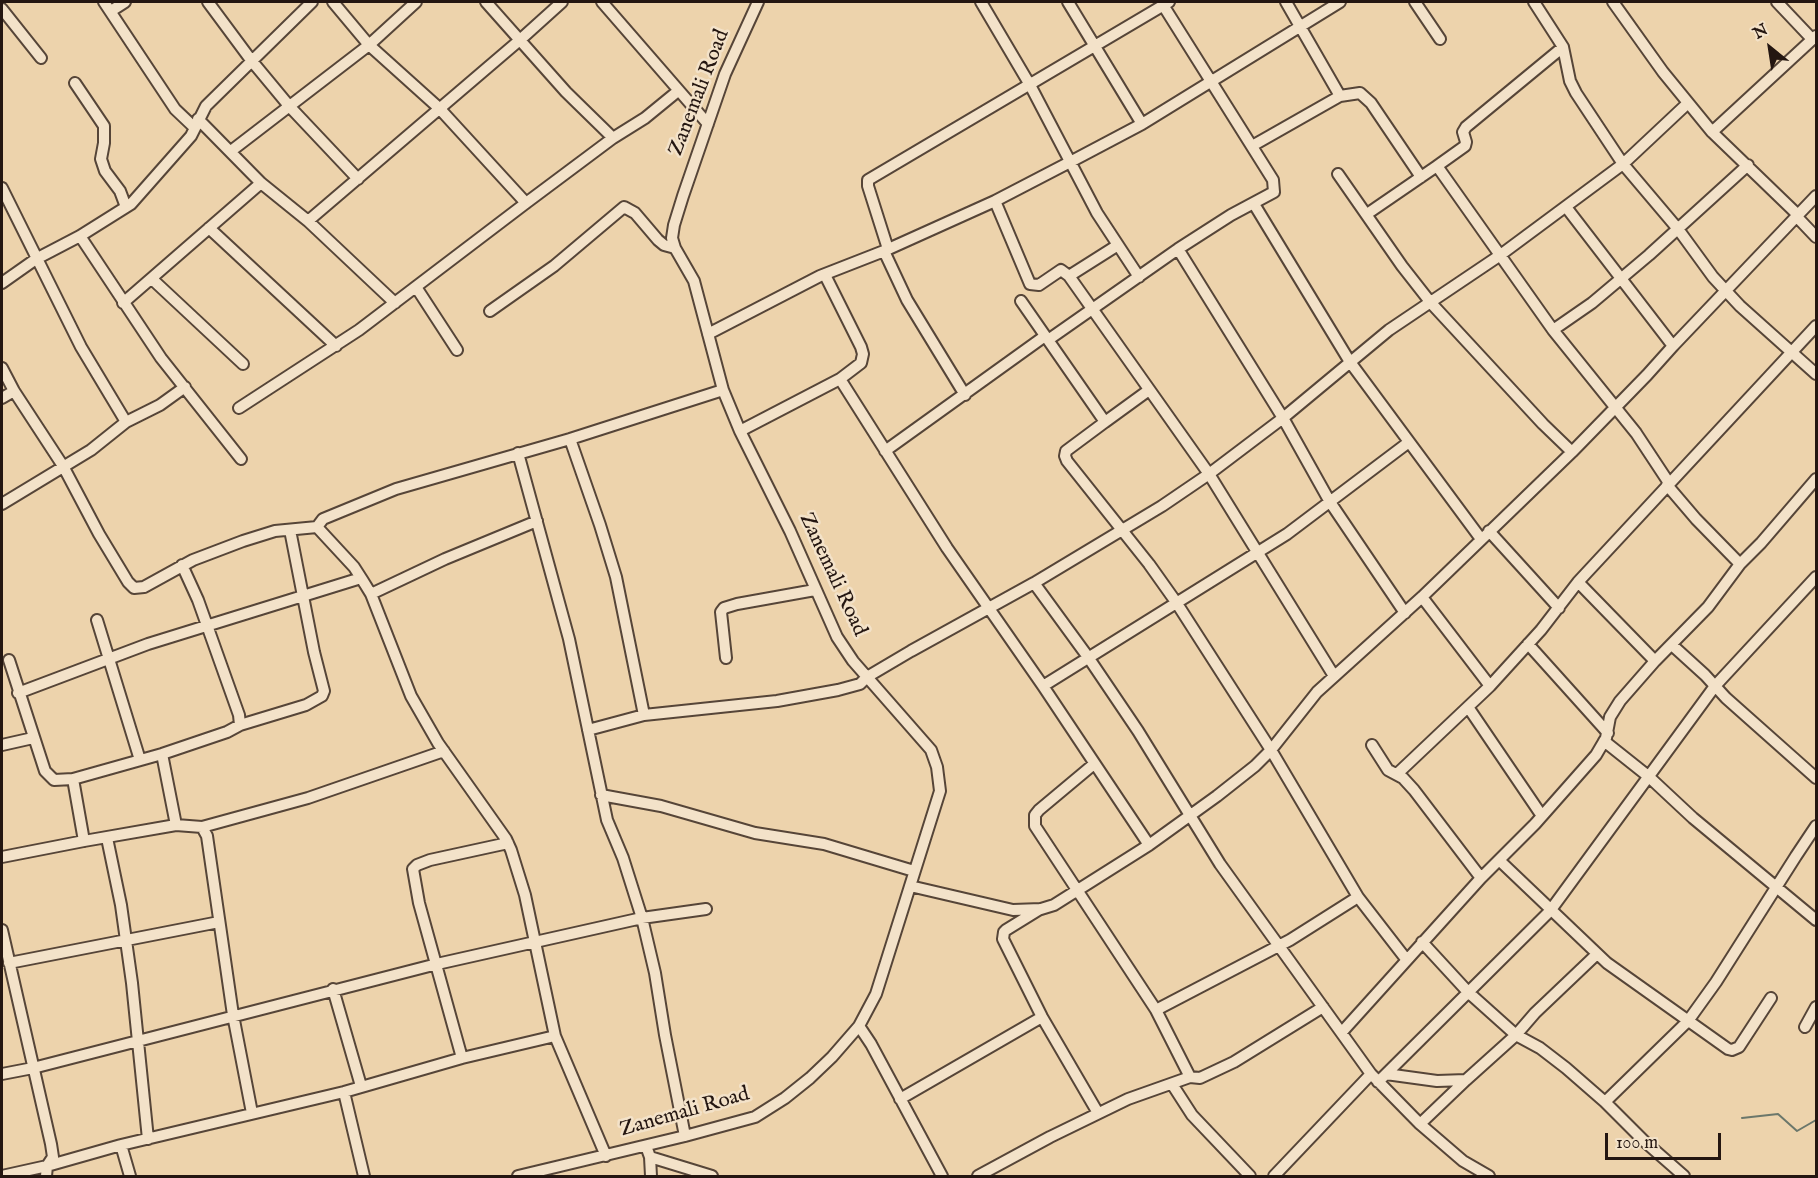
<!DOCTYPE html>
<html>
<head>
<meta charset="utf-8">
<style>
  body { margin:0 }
  #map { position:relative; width:1818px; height:1178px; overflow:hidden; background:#edd3ac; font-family:"IM FELL English",serif }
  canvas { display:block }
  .frame { position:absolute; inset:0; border:3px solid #241611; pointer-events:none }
  .north { position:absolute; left:1740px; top:18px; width:60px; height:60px; -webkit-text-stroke:4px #f3e2c9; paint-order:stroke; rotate:330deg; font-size:16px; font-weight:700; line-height:24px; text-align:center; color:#241611 }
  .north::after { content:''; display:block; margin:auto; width:21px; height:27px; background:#241611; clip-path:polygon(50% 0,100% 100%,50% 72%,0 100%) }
  .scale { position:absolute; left:1605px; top:1133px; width:116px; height:27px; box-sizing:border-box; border:3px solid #241611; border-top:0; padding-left:8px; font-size:18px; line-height:21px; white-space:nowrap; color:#241611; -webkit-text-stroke:4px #f3e2c9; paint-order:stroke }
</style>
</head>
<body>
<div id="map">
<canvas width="1818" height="1178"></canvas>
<div class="frame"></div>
<div class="north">N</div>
<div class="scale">100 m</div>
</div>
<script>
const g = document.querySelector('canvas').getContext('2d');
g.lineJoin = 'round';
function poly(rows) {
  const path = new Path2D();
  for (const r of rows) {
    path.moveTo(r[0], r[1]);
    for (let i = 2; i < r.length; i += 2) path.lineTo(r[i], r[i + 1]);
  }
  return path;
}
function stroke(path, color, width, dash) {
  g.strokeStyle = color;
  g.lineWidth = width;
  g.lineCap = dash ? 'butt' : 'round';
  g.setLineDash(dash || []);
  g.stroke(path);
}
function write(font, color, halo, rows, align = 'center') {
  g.font = font + ' "IM FELL English",serif';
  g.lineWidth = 5;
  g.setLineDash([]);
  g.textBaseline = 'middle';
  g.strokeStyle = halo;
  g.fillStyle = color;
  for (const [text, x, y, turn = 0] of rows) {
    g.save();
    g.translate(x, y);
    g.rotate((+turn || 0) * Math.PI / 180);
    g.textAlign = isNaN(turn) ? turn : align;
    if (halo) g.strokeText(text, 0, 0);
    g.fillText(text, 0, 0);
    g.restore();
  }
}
stroke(poly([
  [1742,1118,1778,1114,1797,1131,1816,1120]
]), '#6b776b', 2);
const minor = poly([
  [104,2,175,109,195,128],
  [208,2,251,60,290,107,358,179],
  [333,2,369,45,439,108,526,203],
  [486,2,566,92,613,138],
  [602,2,708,124],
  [981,2,1030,85,1097,213,1139,277],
  [1068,2,1142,124],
  [1286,2,1340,96],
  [1415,2,1440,39],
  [1534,2,1563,47,1570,81,1576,93,1623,164,1678,229,1713,277,1740,306,1816,374],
  [1613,2,1663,72,1712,132,1798,215],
  [1777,2,1812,39],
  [2,9,41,58],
  [111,11,125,2],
  [75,83,104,126,104,143,101,159,105,171,120,191,126,207],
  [198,119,261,183,308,221,395,303],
  [1712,132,1816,36],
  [1252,146,1340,96,1360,93,1371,103,1421,177],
  [231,151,369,45,416,2],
  [1437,166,1465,146,1466,142,1463,132,1466,127,1563,47],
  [1338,174,1402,266,1431,303,1543,424,1572,452],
  [2,188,81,347,126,422],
  [995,201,1030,284,1039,285,1061,270,1069,276,1209,474,1334,676],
  [1254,204,1350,362,1481,539],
  [1566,207,1673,346],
  [1367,214,1437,166,1553,330,1636,433,1669,483],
  [1797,217,1816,237],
  [308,221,521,39,562,2],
  [209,228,336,346],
  [80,236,161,358,241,459],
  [888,249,868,186,868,180,1169,2],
  [1178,249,1283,418,1330,502,1405,613],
  [884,251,907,300,965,395],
  [825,275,861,347,863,354,861,363,840,379],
  [1069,276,1118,245],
  [152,279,243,364],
  [2,283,36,259,80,236,131,204,191,136,206,106,312,2],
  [416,287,457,350],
  [1021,301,1105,422,1066,451,1065,456,1067,461,1149,564,1176,602,1271,750,1358,897,1406,959],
  [123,303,261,183],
  [490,311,554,266,624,207,635,213,658,240,664,245,675,248],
  [1553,330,1592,303,1649,255,1748,165],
  [708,334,820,276,884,251,995,201,1072,161,1142,124,1340,2],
  [1048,340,1178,249,1231,215,1274,192,1273,180,1163,5],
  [2,368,14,391,63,466,99,534,128,582,134,588,144,587,193,560,243,541,275,531,317,527,323,519,396,489,570,439,723,390],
  [2,398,14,391],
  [239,408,359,330,526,203,613,138,645,118,678,91],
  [1105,422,1149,390],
  [740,431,840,379,947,548,1043,686,1149,845],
  [570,439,600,525,616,577,644,715],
  [885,451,1045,336],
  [518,453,569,639,607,820,623,858,642,918,655,973,665,1035,685,1136],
  [1667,485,1696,519,1740,564],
  [2,504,91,450,126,422,160,405,185,387],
  [317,527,354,567,363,581,371,594,411,696,438,743,506,839,511,850,525,895,555,1036,606,1156],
  [1489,531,1559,608],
  [182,565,198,600,239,715,240,725],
  [1578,582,1655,661],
  [1034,583,1088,657,1138,731,1220,864,1371,1074,1420,1124,1463,1161,1489,1176],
  [371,594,445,559,537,521],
  [1422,597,1490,686],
  [97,620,140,760],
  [1528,644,1608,733],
  [1672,645,1705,675,1726,698,1816,778],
  [726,658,721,612,724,608,737,604,815,590],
  [9,660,45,771,54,780,73,779,162,754,227,732,240,725,306,705,322,696,324,691,314,652,290,530],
  [1043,686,1287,534,1409,442],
  [18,693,148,644,361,578],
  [1468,707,1542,816],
  [588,730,644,715,777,701,838,690,860,684,867,677,911,651,1034,583,1162,506,1209,474,1283,418,1389,330,1499,256,1623,164,1688,103],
  [1604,741,1648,776,1693,818,1816,920],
  [2,745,33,738],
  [1372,745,1388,770,1403,778,1414,790,1481,878],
  [162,754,176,825],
  [1094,764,1039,810,1035,815,1035,826,1156,1010,1190,1077],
  [1397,774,1490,686,1541,630,1578,582,1816,326],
  [73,779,84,841],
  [601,795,661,806,755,833,824,844,914,871],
  [202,827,207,836,233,1015,252,1113],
  [107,838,121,905,132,983,148,1139],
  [2,857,84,841,176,825,202,827,308,798,444,751],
  [1500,861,1607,963,1728,1049,1732,1050,1739,1047,1771,998],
  [910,886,1013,910,1041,909,1054,905,1149,845,1217,796,1255,766,1271,750,1317,692,1422,597,1572,452,1647,375,1673,346,1816,196],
  [1040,909,1006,930,1004,932,1003,939,1042,1017,1098,1113],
  [2,930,51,1144,53,1157,47,1166,46,1176],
  [1422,942,1468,992,1516,1035,1540,1048,1566,1068,1605,1102,1644,1141,1684,1176],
  [9,963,219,922],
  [333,989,361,1086],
  [1156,1010,1290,940,1358,897],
  [859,1026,871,1044,942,1176],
  [1805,1027,1816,1007],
  [1342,1032,1481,878,1535,824,1596,755,1606,738,1610,717,1620,701,1655,661,1708,607,1740,564,1761,543,1816,479],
  [462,1058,419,903,413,869,417,865,430,860,508,843],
  [2,1074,33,1068,437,964,642,918,706,909],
  [1386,1074,1437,1081,1466,1080,1516,1035,1535,1013,1597,954],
  [1378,1082,1550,911,1715,686,1816,577],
  [1172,1084,1192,1115,1250,1176],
  [344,1092,364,1176],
  [900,1099,1042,1017],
  [1605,1102,1688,1021,1716,982,1796,856,1816,826],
  [1420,1124,1466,1080],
  [121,1145,130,1176],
  [646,1146,650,1157,712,1176],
  [650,1157,651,1176],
  [2,1176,47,1166,121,1145,344,1092,462,1058,555,1036],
  [518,1176,685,1136,755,1117,785,1098,810,1078,832,1057,859,1026,876,994,940,791,937,767,931,750,853,661,837,637,790,531,740,431,723,390,694,281,675,248,672,238,674,225,683,196,725,74,758,2],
  [978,1176,1050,1137,1128,1099,1190,1077,1200,1078,1234,1062,1323,1007],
  [1274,1176,1371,1074]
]);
stroke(minor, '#564538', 14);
stroke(minor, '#f3e2c9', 10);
write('21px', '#241611', '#f3e2c9', [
  ["Zanemali Road",700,93,-69],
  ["Zanemali Road",832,575,65],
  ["Zanemali Road",685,1113,-16]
]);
</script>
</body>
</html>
